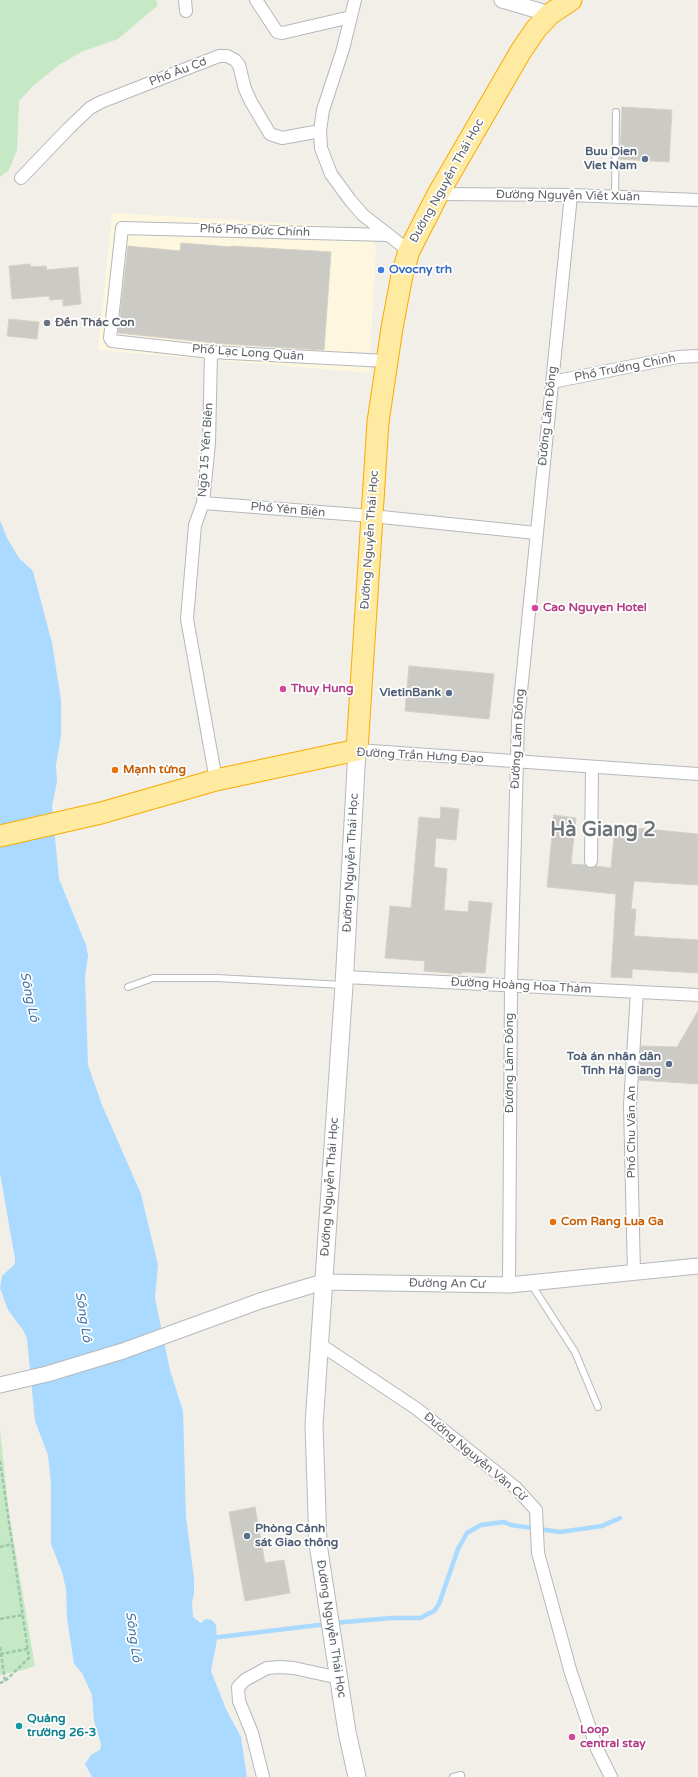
<!DOCTYPE html>
<html>
<head>
<meta charset="utf-8">
<style>
  body { margin:0 }
  canvas { display:block; background:#f1efe8 }
</style>
</head>
<body>
<canvas width="698" height="1777"></canvas>
<script>
const g = document.querySelector('canvas').getContext('2d');
g.lineJoin = 'round';
function fillPath(path, color) {
  g.fillStyle = color;
  g.fill(path, 'evenodd');
}
function poly(rows) {
  const path = new Path2D();
  for (const r of rows) {
    path.moveTo(r[0], r[1]);
    for (let i = 2; i < r.length; i += 2) path.lineTo(r[i], r[i + 1]);
  }
  return path;
}
function stroke(path, color, width, dash) {
  g.strokeStyle = color;
  g.lineWidth = width;
  g.lineCap = dash ? 'butt' : 'round';
  g.setLineDash(dash || []);
  g.stroke(path);
}
function write(font, color, halo, rows, align = 'center') {
  g.font = font + ' "Varela Round",sans-serif';
  g.lineWidth = 3.5;
  g.setLineDash([]);
  g.textBaseline = 'middle';
  g.strokeStyle = halo;
  g.fillStyle = color;
  for (const [text, x, y, turn = 0] of rows) {
    g.save();
    g.translate(x, y);
    g.rotate((+turn || 0) * Math.PI / 180);
    g.textAlign = isNaN(turn) ? turn : align;
    if (halo) g.strokeText(text, 0, 0);
    g.fillText(text, 0, 0);
    g.restore();
  }
}
fillPath(poly([
  [112,213,370,228,376,248,369,373,98,350]
]), '#fef7e0');
fillPath(poly([
  [0,0,156,0,158,5,118,39,81,52,59,65,34,85,19,101,17,150,9,170,0,177],
  [0,1429,9,1514,35,1666,23,1670,0,1675]
]), '#c5e8c5');
fillPath(poly([
  [0,520,7,538,19,558,33,571,52,643,61,700,61,736,56,765,57,782,52,806,59,879,86,945,88,956,85,977,88,1065,102,1105,141,1194,158,1265,155,1298,170,1370,183,1411,186,1517,194,1579,194,1594,192,1602,193,1617,201,1623,206,1619,212,1620,216,1625,217,1640,211,1671,226,1709,241,1737,247,1777,92,1777,85,1764,91,1755,100,1750,101,1744,94,1721,92,1695,82,1673,74,1664,67,1618,66,1589,62,1572,51,1544,51,1484,48,1455,35,1421,27,1339,23,1330,8,1310,0,1288,2,1276,15,1264,15,1259,0,1173]
]), '#aadaff');
stroke(poly([
  [334,1623,391,1618,420,1618,434,1611,439,1604,458,1549,467,1533,481,1525,504,1522,511,1525,560,1532,602,1526,620,1518],
  [211,1638,327,1624]
]), '#aadaff', 4.5);
const building = poly([
  [622,107,672,110,669,162,620,159,622,107],
  [181,243,231,247,231,246,331,252,324,350,225,344,118,333,128,246,180,251,181,243],
  [30,264,31,267,46,266,47,270,78,267,81,304,63,306,63,299,50,300,49,296,12,299,9,266,30,264],
  [9,319,39,322,37,339,7,336,9,319],
  [409,666,494,674,489,719,405,711,409,666],
  [441,807,459,809,456,840,436,838,434,867,447,869,444,910,468,912,469,901,492,903,485,973,462,972,462,974,424,971,425,961,385,958,390,906,411,908,419,817,440,819,441,807],
  [554,815,576,818,571,864,585,865,591,868,596,866,611,868,615,826,698,834,698,885,634,881,631,909,636,909,634,936,698,940,698,973,632,969,632,978,611,977,616,894,547,887,554,815],
  [698,1011,698,1084,639,1080,641,1046,677,1047,698,1011],
  [255,1507,265,1563,284,1560,290,1593,245,1601,229,1512,255,1507]
]);
fillPath(building, '#cccac5');
stroke(building, '#d6d1c6', 1);
const service = poly([
  [615,197,616,112],
  [128,987,153,978,217,978,343,985],
  [531,1284,575,1352,598,1407],
  [453,1777,461,1775]
]);
const minor = poly([
  [185,0,186,11],
  [256,0,277,32,282,33,351,17],
  [355,0,343,49,323,110,320,131,321,148,331,174,350,200,363,215,409,251],
  [21,178,69,128,90,108,101,102,219,56,227,56,235,60,239,65,245,89,251,102,270,134,282,138,320,131],
  [438,194,571,195,698,200],
  [211,352,209,443,203,503,195,525,187,619,216,780],
  [387,361,211,352,112,341,110,338,122,228,388,235],
  [552,382,678,357,698,356],
  [203,503,372,516,536,533],
  [357,750,698,774],
  [591,861,592,767],
  [345,977,698,995],
  [634,1273,630,1105,637,992],
  [509,1285,511,985,518,721,571,195],
  [321,1345,417,1409,516,1488,536,1510,538,1553,571,1673,597,1749,611,1777],
  [263,1777,252,1733,239,1701,238,1687,245,1680,267,1668,280,1667,294,1668,339,1678]
]);
const tertiary = poly([
  [502,0,550,14],
  [0,1385,47,1374,123,1351,260,1301,323,1282,509,1285,698,1266]
]);
const secondary = poly([
  [357,750,344,985,314,1425,318,1544,347,1732,357,1777]
]);
const trunk = poly([
  [0,836,101,813,216,780,357,750,378,422,392,328,402,275,409,251,438,194,521,51,536,29,550,14,571,0]
]);
stroke(service, '#b5b8bc', 8);
stroke(minor, '#b5b8bc', 14);
stroke(tertiary, '#b5b8bc', 17);
stroke(secondary, '#b6babf', 19);
stroke(trunk, '#f9ab00', 23);
stroke(poly([
  [0,1461,29,1658,5,1681,0,1683],
  [0,1547,12,1544],
  [0,1619,22,1615],
  [0,1647,5,1681],
  [0,1654,27,1649]
]), '#9cc7a9', 2.5, [4, 2]);
stroke(service, '#fff', 6);
stroke(minor, '#fff', 12);
stroke(tertiary, '#fff', 15);
stroke(secondary, '#fff', 17);
stroke(trunk, '#feeaa1', 21);
for (const [x, y, r, color] of [
  [645,159,4,"#5c6f8a"],
  [381,270,4,"#3f7fe0"],
  [47,323,4,"#6b7280"],
  [535,608,4,"#d1479c"],
  [283,689,4,"#d1479c"],
  [449,693,4,"#5c6f8a"],
  [115,770,4,"#e8710a"],
  [669,1064,4,"#5c6f8a"],
  [553,1222,4,"#e8710a"],
  [247,1536,4,"#5c6f8a"],
  [19,1726,4,"#0f9aa8"],
  [572,1737,4,"#d1479c"]
]) {
  const dot = new Path2D();
  dot.arc(x, y, r, 0, 2 * Math.PI);
  g.fillStyle = color;
  g.fill(dot);
  stroke(dot, '#fff', 1.5);
}
write('12px', '#5f6368', '#fff', [
  ["Phố Âu Cơ",178,72,-21],
  ["Đường Nguyễn Thái Học",447,181,-61],
  ["Đường Nguyễn Viết Xuân",568,196,1],
  ["Phố Phó Đức Chính",255,231,2],
  ["Phố Lạc Long Quân",248,353,4],
  ["Phố Trường Chinh",625,368,-11],
  ["Đường Lâm Đồng",548,416,-84],
  ["Ngõ 15 Yên Biên",206,450,-86],
  ["Phố Yên Biên",288,510,5],
  ["Đường Nguyễn Thái Học",370,540,-86],
  ["Đường Lâm Đồng",518,739,-87],
  ["Đường Trần Hưng Đạo",420,756,3],
  ["Đường Nguyễn Thái Học",351,863,-87],
  ["Đường Hoàng Hoa Thám",521,986,3],
  ["Đường Lâm Đồng",510,1063,-90],
  ["Phố Chu Văn An",632,1132,-90],
  ["Đường Nguyễn Thái Học",330,1187,-86],
  ["Đường An Cư",447,1284,1],
  ["Đường Nguyễn Văn Cừ",475,1457,40],
  ["Đường Nguyễn Thái Học",331,1629,81]
]);
write('bold 12px', '#4e5e75', '#fff', [
  ["Buu Dien",637,152],
  ["Viet Nam",637,166],
  ["VietinBank",441,693],
  ["Toà án nhân dân",661,1057],
  ["Tỉnh Hà Giang",661,1071],
  ["Phòng Cảnh",255,1529,"left"],
  ["sát Giao thông",255,1543,"left"]
], 'right');
write('bold 12px', '#366cbe', '#fff', [
  ["Ovocny trh",389,270]
], 'left');
write('bold 12px', '#5b616d', '#fff', [
  ["Đền Thác Con",55,323]
], 'left');
write('bold 12px', '#b23c85', '#fff', [
  ["Cao Nguyen Hotel",543,608],
  ["Thuy Hung",291,689],
  ["Loop",580,1730],
  ["central stay",580,1744]
], 'left');
write('bold 12px', '#c56008', '#fff', [
  ["Mạnh từng",123,770],
  ["Com Rang Lua Ga",561,1222]
], 'left');
write('bold 12px', '#0d838f', '#fff', [
  ["Quảng",27,1719],
  ["trường 26-3",27,1733]
], 'left');
write('italic 13px', '#4174aa', '#fff', [
  ["Sông Lô",29,997,78],
  ["Sông Lô",83,1317,81],
  ["Sông Lô",133,1637,82]
]);
write('bold 20px', '#70757a', '#fff', [
  ["Hà Giang 2",603,831]
]);
</script>
</body>
</html>
